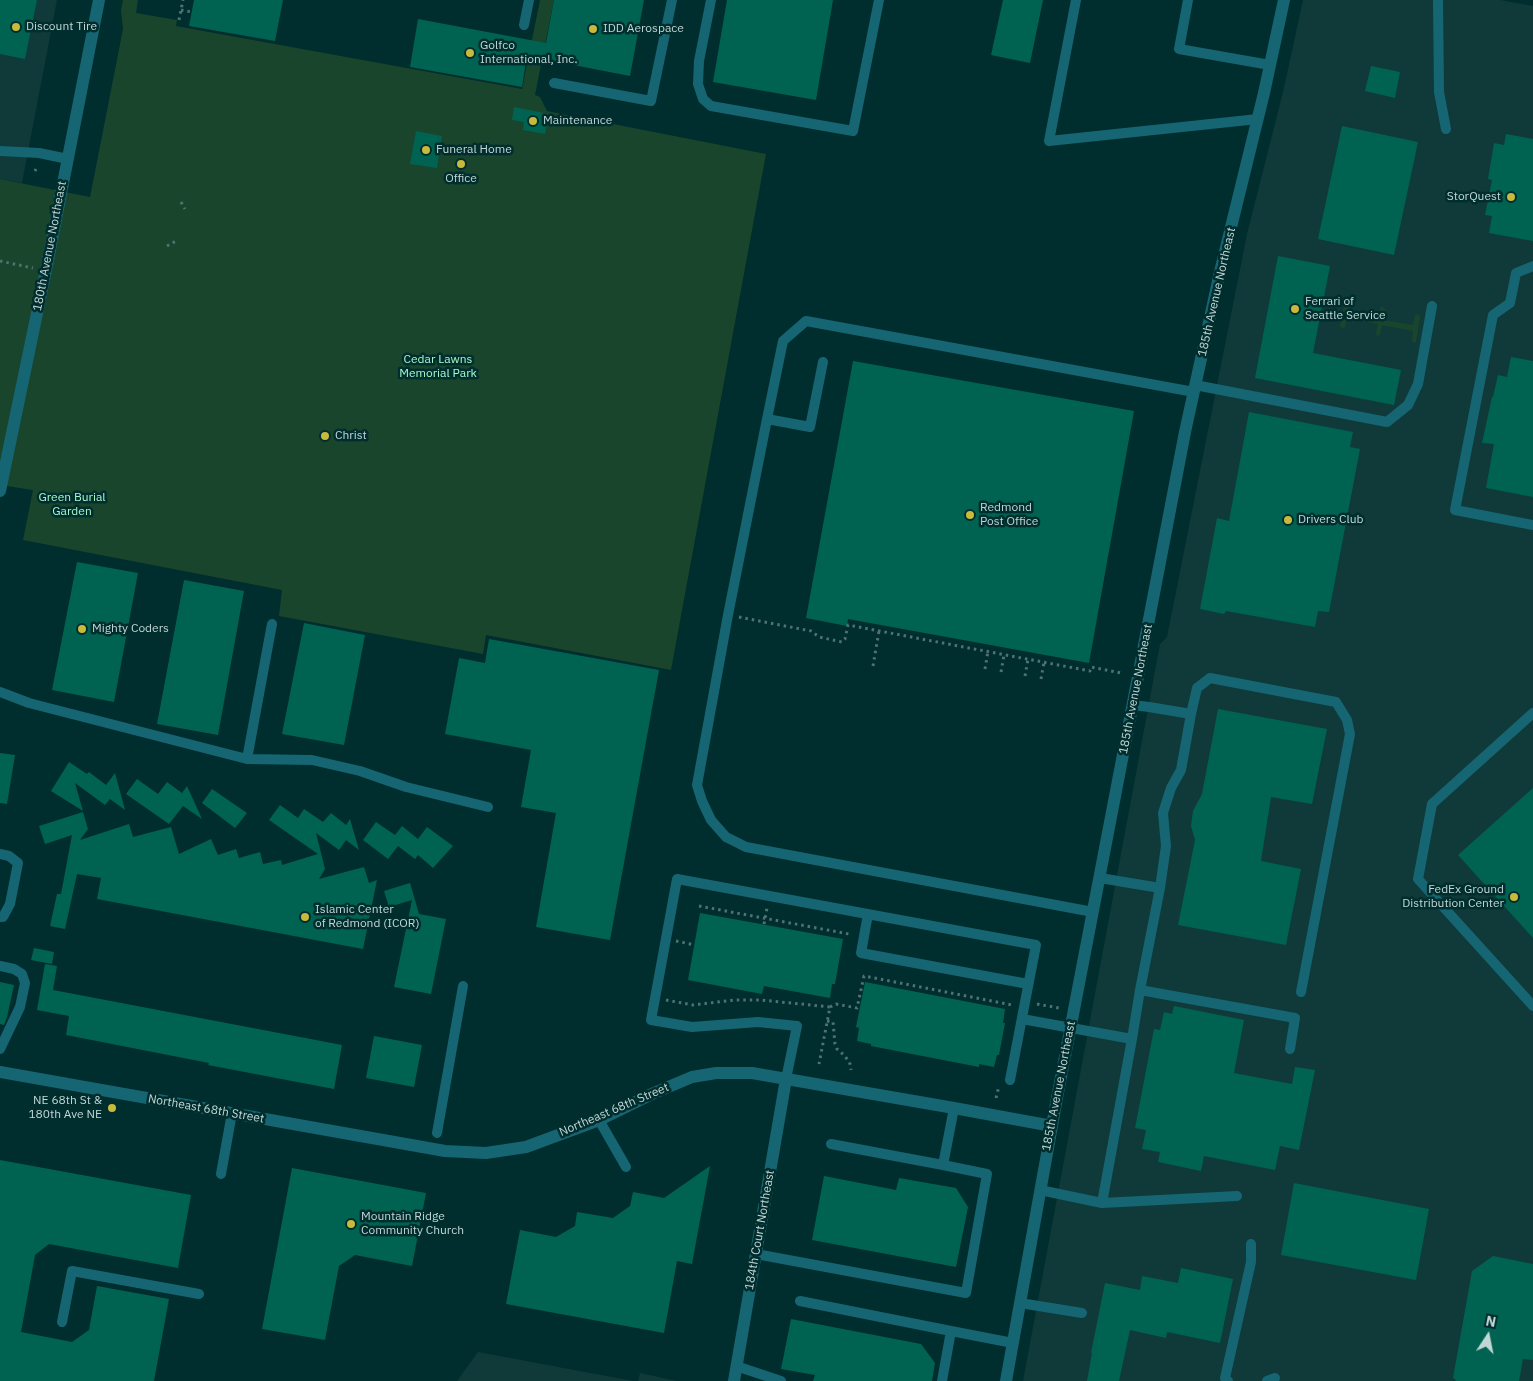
<!DOCTYPE html>
<html>
<head>
<meta charset="utf-8">
<style>
  body { margin:0 }
  #map { position:relative; width:1533px; height:1381px; overflow:hidden; background:#002d2d; font-family:"IBM Plex Sans",sans-serif }
  canvas { display:block }
  .north { position:absolute; left:1463px; top:1311px; width:50px; height:50px; -webkit-text-stroke:4px #002d2d; paint-order:stroke; rotate:11deg; font-size:14px; font-weight:700; line-height:20px; text-align:center; color:#c1d7d6 }
  .north::after { content:''; display:block; margin:auto; width:18px; height:22px; background:#c1d7d6; clip-path:polygon(50% 0,100% 100%,50% 72%,0 100%) }
</style>
</head>
<body>
<div id="map">
<canvas width="1533" height="1381"></canvas>
<div class="north">N</div>
</div>
<script>
const g = document.querySelector('canvas').getContext('2d');
g.lineJoin = 'round';
function fillPath(path, color) {
  g.fillStyle = color;
  g.fill(path, 'evenodd');
}
function poly(rows) {
  const path = new Path2D();
  for (const r of rows) {
    path.moveTo(r[0], r[1]);
    for (let i = 2; i < r.length; i += 2) path.lineTo(r[i], r[i + 1]);
  }
  return path;
}
function stroke(path, color, width, dash) {
  g.strokeStyle = color;
  g.lineWidth = width;
  g.lineCap = dash ? 'butt' : 'round';
  g.setLineDash(dash || []);
  g.stroke(path);
}
function write(font, color, halo, rows, align = 'center') {
  g.font = font + ' "IBM Plex Sans",sans-serif';
  g.lineWidth = 5;
  g.setLineDash([]);
  g.textBaseline = 'middle';
  g.strokeStyle = halo;
  g.fillStyle = color;
  for (const [text, x, y, turn = 0] of rows) {
    g.save();
    g.translate(x, y);
    g.rotate((+turn || 0) * Math.PI / 180);
    g.textAlign = isNaN(turn) ? turn : align;
    if (halo) g.strokeText(text, 0, 0);
    g.fillText(text, 0, 0);
    g.restore();
  }
}
fillPath(poly([
  [0,0,57,0,22,183,0,179],
  [1303,0,1500,0,1533,6,1533,1381,1023,1381,1160,644,1167,637,1247,234,1283,92],
  [478,1352,633,1381,457,1381],
  [640,1373,677,1381,638,1381]
]), '#0f3a39');
fillPath(poly([
  [123,0,138,0,136,13,177,20,176,26,522,89,540,0,554,0,535,95,540,97,547,111,766,154,671,670,486,635,483,654,279,616,282,590,23,540,33,490,0,485,0,179,90,197,123,29,121,10],
  [1348,301,1350,304,1349,312,1378,318,1381,307,1382,307,1385,309,1383,320,1413,325,1415,315,1418,314,1420,317,1416,342,1413,343,1412,340,1413,331,1382,325,1380,335,1377,336,1376,333,1378,324,1347,318,1345,327,1342,329,1340,326,1345,302]
]), '#19452d');
fillPath(poly([
  [0,0,37,0,25,59,0,54],
  [194,0,283,0,275,41,189,26],
  [554,0,644,0,630,76,527,56,522,87,410,67,418,19,546,43],
  [727,0,833,0,816,100,713,82],
  [1003,0,1043,0,1030,63,991,55],
  [1371,66,1400,72,1395,98,1365,91],
  [514,107,549,114,545,134,523,130,524,122,512,120],
  [1342,126,1418,142,1394,255,1318,239],
  [416,131,442,136,437,168,410,164],
  [1506,134,1533,139,1533,241,1489,233,1492,216,1485,215,1492,180,1488,179,1494,143,1504,145],
  [1278,256,1330,266,1313,353,1401,370,1394,405,1255,378],
  [1511,357,1533,361,1533,497,1486,488,1494,444,1482,443,1492,397,1493,397,1498,375,1507,377],
  [853,361,1134,411,1089,663,848,619,847,626,806,618],
  [1249,412,1353,432,1350,447,1360,449,1329,612,1318,611,1315,627,1226,611,1224,614,1200,609,1217,518,1229,521],
  [77,562,138,573,114,702,52,690],
  [184,580,244,591,218,735,157,724],
  [304,623,365,635,344,745,282,734],
  [489,639,659,670,610,940,536,927,556,813,521,807,531,750,445,734,459,658,485,663],
  [1218,709,1327,729,1312,804,1271,797,1261,861,1301,869,1286,945,1178,925,1195,840,1191,826,1193,811,1202,794],
  [0,753,15,755,7,804,0,803],
  [69,762,87,774,89,772,106,785,115,773,125,810,110,799,105,805,75,783,83,811,51,791],
  [137,779,158,794,167,782,182,793,187,786,202,819,183,806,169,824,126,794],
  [1533,788,1533,938,1458,855],
  [212,789,247,813,235,828,202,803],
  [280,805,298,818,304,809,323,822,331,813,346,825,350,819,359,850,346,840,339,850,316,833,325,869,319,879,364,867,369,883,377,880,363,949,97,899,101,878,77,874,65,929,50,926,57,894,61,894,72,835,45,844,39,826,83,812,88,829,80,840,129,824,133,837,171,827,179,854,211,839,218,855,236,849,239,858,260,852,263,864,281,860,282,865,318,854,269,820],
  [376,822,395,835,402,826,418,839,427,827,453,846,433,868,418,855,415,859,398,846,388,859,363,840],
  [410,883,419,914,446,919,431,994,394,987,412,900,389,907,384,891],
  [700,913,843,939,835,984,832,984,830,998,764,986,762,994,688,980],
  [34,948,54,952,52,964,31,960],
  [45,964,57,966,53,990,342,1045,334,1089,208,1065,209,1063,66,1035,69,1016,37,1010],
  [0,982,14,985,7,1017,4,1025,0,1024],
  [865,982,1005,1009,1003,1023,1005,1023,999,1055,997,1055,994,1067,979,1064,979,1067,871,1046,871,1044,857,1041,859,1028,856,1027],
  [1174,1006,1244,1020,1234,1073,1292,1084,1295,1067,1315,1070,1299,1150,1280,1146,1275,1170,1204,1156,1201,1171,1158,1162,1160,1152,1142,1149,1146,1130,1135,1128,1154,1029,1160,1030,1164,1012,1172,1014],
  [374,1036,422,1045,414,1087,366,1078],
  [0,1160,191,1195,178,1268,49,1244,35,1255,21,1332,72,1342,89,1330,97,1286,169,1299,154,1381,0,1381],
  [710,1166,692,1264,677,1261,664,1333,506,1304,520,1230,556,1237,575,1226,577,1212,613,1218,630,1206,633,1192,664,1198],
  [292,1168,426,1193,412,1266,355,1255,339,1266,325,1340,262,1329],
  [824,1176,896,1190,899,1178,956,1188,968,1207,956,1267,812,1240],
  [1294,1183,1429,1209,1416,1280,1281,1255],
  [1493,1256,1533,1264,1533,1360,1523,1359,1519,1381,1456,1381,1455,1379,1453,1378,1472,1271],
  [1181,1268,1233,1279,1220,1343,1167,1332,1166,1338,1130,1330,1119,1381,1087,1381,1092,1353,1091,1353,1105,1283,1140,1290,1142,1276,1178,1283],
  [791,1319,921,1344,935,1363,932,1381,813,1381,815,1375,781,1369]
]), '#006352');
stroke(poly([
  [181,10,192,12],
  [179,20,183,0],
  [35,171,36,169],
  [181,202,185,209],
  [167,246,178,240],
  [0,261,33,268],
  [739,617,811,631,819,637,842,642,845,639,848,625,1090,671,1091,667,1121,673],
  [873,666,879,631],
  [985,669,988,651],
  [1001,672,1004,655],
  [1025,676,1028,659],
  [1041,679,1044,662],
  [699,906,849,934],
  [764,924,767,908],
  [676,941,695,945],
  [666,1000,693,1005,735,1000,761,1000,830,1007,819,1064],
  [1037,1004,1059,1008],
  [830,1007,836,1004,857,1008,864,976,1012,1005],
  [827,1021,833,1022,835,1044,837,1049,845,1056,850,1064,851,1070],
  [996,1098,999,1086]
]), '#4f7272', 3, [2.5, 4]);
stroke(poly([
  [711,0,699,61,698,84,703,99,711,106,853,131,879,0],
  [1076,0,1049,141,1258,119],
  [1188,0,1179,49,1270,65],
  [1438,0,1439,92,1446,129],
  [524,25,529,0],
  [554,83,651,101,672,0],
  [0,151,39,153,68,159],
  [1533,266,1516,273,1510,303,1493,315,1455,510,1533,525],
  [823,362,810,427,767,419,783,341,806,321,1194,392],
  [1195,385,1387,422,1408,405,1418,384,1432,306],
  [767,419,728,615,697,785,702,801,711,820,726,837,746,847,1093,912],
  [0,692,29,703,247,759,312,760,360,771,406,787,488,807],
  [1533,713,1432,804,1418,879,1533,1006],
  [1191,714,1197,688,1210,678,1336,702,1347,720,1350,734,1301,992],
  [247,759,272,624],
  [0,854,9,856,18,863,10,904,3,917,0,917],
  [1100,878,1160,888,1166,846,1163,813,1171,788,1181,770,1191,714,1149,707,1133,705],
  [868,914,861,953,1028,984],
  [0,966,14,969,22,974,25,983,20,1007,0,1049],
  [1140,990,1160,888],
  [1022,1019,1132,1039,1140,990,1295,1018,1290,1049],
  [786,1079,797,1026,758,1022,692,1027,651,1020,677,879,1036,945,1010,1080],
  [599,1120,626,1167],
  [437,1133,463,986],
  [831,1144,943,1165,954,1108],
  [221,1174,232,1113],
  [1040,1190,1102,1203,1132,1039],
  [1102,1203,1237,1196],
  [756,1254,966,1293,987,1174,943,1165],
  [800,1301,951,1331,942,1381],
  [1020,1303,1082,1313],
  [62,1322,72,1271,199,1294],
  [951,1331,1013,1343],
  [736,1366,781,1381],
  [1228,1381,1225,1378,1251,1262,1251,1244],
  [1267,1381,1275,1378]
]), '#166572', 10);
stroke(poly([
  [0,1072,445,1151,486,1153,526,1147,599,1120,654,1093,692,1077,716,1073,752,1073,954,1108,1052,1126],
  [734,1381,786,1079]
]), '#166572', 12);
stroke(poly([
  [0,491,46,270,99,0],
  [1006,1381,1057,1098,1185,432,1220,272,1264,93,1284,0]
]), '#166572', 12);
for (const [x, y, r, color] of [
  [16,27,5,"#c8bb3b"],
  [593,29,5,"#c8bb3b"],
  [470,53,5,"#c8bb3b"],
  [533,121,5,"#c8bb3b"],
  [426,150,5,"#c8bb3b"],
  [461,164,5,"#c8bb3b"],
  [1511,197,5,"#c8bb3b"],
  [1295,309,5,"#c8bb3b"],
  [325,436,5,"#c8bb3b"],
  [970,515,5,"#c8bb3b"],
  [1288,520,5,"#c8bb3b"],
  [82,629,5,"#c8bb3b"],
  [1514,897,5,"#c8bb3b"],
  [305,917,5,"#c8bb3b"],
  [112,1108,5,"#c8bb3b"],
  [351,1224,5,"#c8bb3b"]
]) {
  const dot = new Path2D();
  dot.arc(x, y, r, 0, 2 * Math.PI);
  g.fillStyle = color;
  g.fill(dot);
  stroke(dot, '#002d2d', 2);
}
write('12px', '#c1d7d6', '#002d2d', [
  ["Discount Tire",26,27],
  ["IDD Aerospace",603,29],
  ["Golfco",480,46],
  ["International, Inc.",480,60],
  ["Maintenance",543,121],
  ["Funeral Home",436,150],
  ["Office",461,179,"center"],
  ["StorQuest",1501,197,"right"],
  ["Ferrari of",1305,302],
  ["Seattle Service",1305,316],
  ["Christ",335,436],
  ["Redmond",980,508],
  ["Post Office",980,522],
  ["Drivers Club",1298,520],
  ["Mighty Coders",92,629],
  ["FedEx Ground",1504,890,"right"],
  ["Distribution Center",1504,904,"right"],
  ["Islamic Center",315,910],
  ["of Redmond (ICOR)",315,924],
  ["NE 68th St &",102,1101,"right"],
  ["180th Ave NE",102,1115,"right"],
  ["Mountain Ridge",361,1217],
  ["Community Church",361,1231]
], 'left');
write('12px', '#c1d7d6', '#002d2d', [
  ["180th Avenue Northeast",50,246,-79],
  ["185th Avenue Northeast",1217,292,-77],
  ["185th Avenue Northeast",1136,689,-79],
  ["185th Avenue Northeast",1059,1086,-79],
  ["Northeast 68th Street",206,1109,10],
  ["Northeast 68th Street",614,1110,-23],
  ["184th Court Northeast",760,1230,-80]
]);
write('12px', '#a5fbc8', '#002d2d', [
  ["Cedar Lawns",438,360],
  ["Memorial Park",438,374],
  ["Green Burial",72,498],
  ["Garden",72,512]
]);
</script>
</body>
</html>
